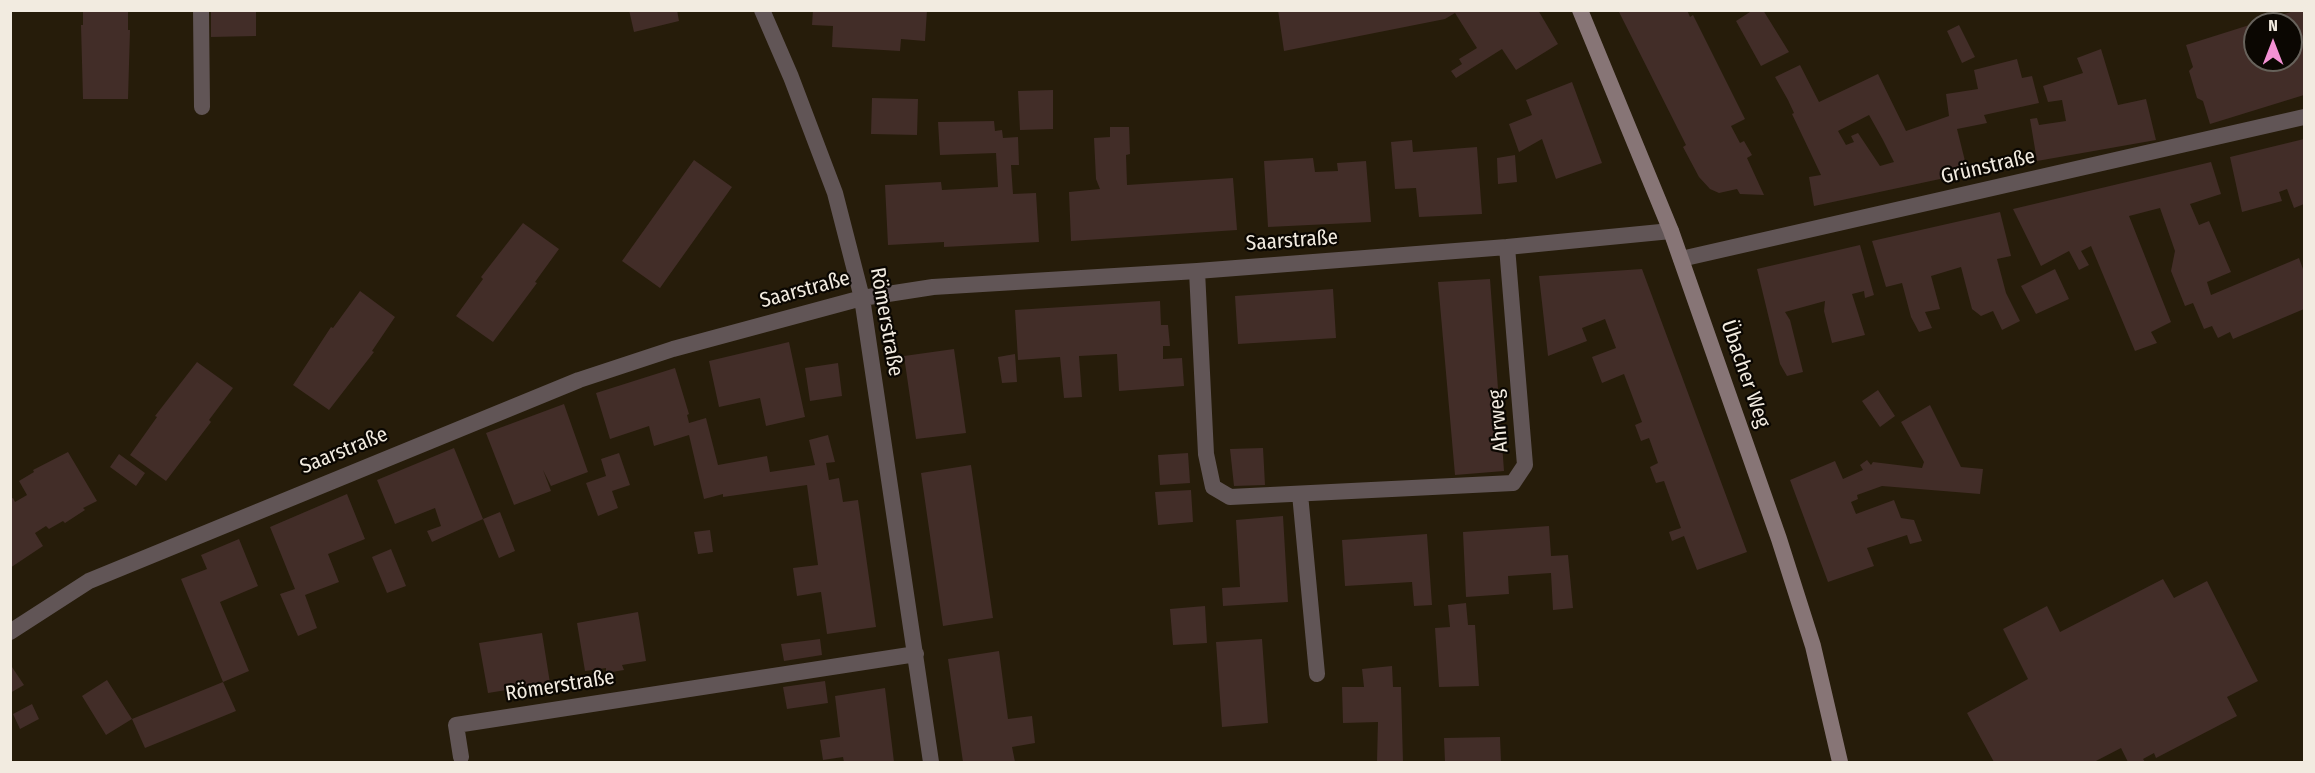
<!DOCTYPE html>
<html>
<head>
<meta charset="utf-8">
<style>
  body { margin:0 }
  #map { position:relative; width:2315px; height:773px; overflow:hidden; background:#261c0a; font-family:"Fira Sans Condensed",sans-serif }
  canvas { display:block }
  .frame { position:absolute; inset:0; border:12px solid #f2ebe0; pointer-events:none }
  .north { position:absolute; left:2243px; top:12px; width:60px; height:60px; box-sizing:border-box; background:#0b0702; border:2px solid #67625b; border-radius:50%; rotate:0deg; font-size:16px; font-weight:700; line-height:24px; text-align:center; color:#f2ebe0 }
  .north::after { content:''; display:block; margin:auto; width:21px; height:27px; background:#f491d4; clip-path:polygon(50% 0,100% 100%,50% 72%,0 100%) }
</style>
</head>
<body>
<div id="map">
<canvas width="2315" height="773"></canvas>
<div class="frame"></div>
<div class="north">N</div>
</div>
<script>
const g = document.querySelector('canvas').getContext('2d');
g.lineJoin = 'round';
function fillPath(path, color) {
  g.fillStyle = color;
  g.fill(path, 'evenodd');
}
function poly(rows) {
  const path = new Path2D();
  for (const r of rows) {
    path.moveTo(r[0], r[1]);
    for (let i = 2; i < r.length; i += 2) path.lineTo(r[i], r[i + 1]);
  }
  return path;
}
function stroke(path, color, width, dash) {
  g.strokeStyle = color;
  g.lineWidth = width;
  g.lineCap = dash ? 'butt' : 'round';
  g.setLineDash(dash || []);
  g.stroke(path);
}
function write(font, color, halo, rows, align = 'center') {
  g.font = font + ' "Fira Sans Condensed",sans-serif';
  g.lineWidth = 4.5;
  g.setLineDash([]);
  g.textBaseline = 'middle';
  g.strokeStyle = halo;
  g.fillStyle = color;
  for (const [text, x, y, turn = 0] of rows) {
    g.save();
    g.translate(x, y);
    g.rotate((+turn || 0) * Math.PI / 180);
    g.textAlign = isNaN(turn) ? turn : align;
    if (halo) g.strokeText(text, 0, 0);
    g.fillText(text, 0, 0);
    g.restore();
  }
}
fillPath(poly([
  [83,10,128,10,128,30,130,30,128,99,83,99,81,25,83,25],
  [211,10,256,10,256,36,211,37],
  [629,10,677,10,679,21,634,32],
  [813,10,927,10,925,41,901,39,900,51,832,47,833,26,812,25],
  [1278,10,1538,10,1558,44,1516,70,1502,49,1456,78,1451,71,1462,64,1459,59,1477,48,1455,13,1445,19,1284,51],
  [1618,10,1687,10,1690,17,1693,15,1745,119,1731,126,1740,143,1744,141,1752,155,1747,158,1764,195,1740,194,1737,189,1719,193,1710,189,1699,177,1683,147,1686,145],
  [1753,10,1763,10,1789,52,1761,66,1736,21],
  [2297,10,2304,10,2304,95,2210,124,2203,101,2197,98,2189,71,2193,67,2186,45],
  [2255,24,2291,24,2291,60,2255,60],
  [1959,25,1975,57,1962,63,1947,31],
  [2101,49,2118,105,2146,99,2156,140,2037,161,2030,119,2037,118,2039,125,2066,121,2062,100,2048,102,2043,86,2083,73,2077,58],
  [2017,59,2022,78,2032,76,2039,103,1984,115,1987,123,1957,129,1968,173,1814,206,1809,177,1821,175,1792,114,1794,113,1788,100,1775,77,1800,65,1819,102,1878,74,1906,131,1949,116,1946,94,1978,89,1974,70],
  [1869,115,1883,140,1894,162,1880,166,1858,133,1851,136,1854,142,1846,145,1838,131],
  [1572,82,1602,163,1556,179,1542,139,1519,152,1509,124,1532,115,1526,100],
  [1053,90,1053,129,1020,130,1018,91],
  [872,98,918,99,917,135,871,134],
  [994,121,995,131,1002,130,1003,138,1018,137,1019,165,1011,165,1013,194,1036,193,1039,242,944,247,944,242,888,245,885,185,941,182,942,190,998,187,996,153,940,155,938,122],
  [1110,127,1129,127,1130,154,1126,155,1127,185,1233,178,1237,230,1071,241,1069,192,1100,189,1096,179,1094,138,1110,137],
  [2304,139,2304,204,2294,208,2287,189,2279,192,2282,201,2242,212,2230,157],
  [1412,140,1413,152,1477,147,1482,214,1419,217,1416,188,1395,189,1391,142],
  [1515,155,1517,182,1498,184,1497,158],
  [1313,158,1315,172,1338,171,1337,163,1366,161,1371,222,1268,227,1264,161],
  [694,160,732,187,660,288,622,261],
  [2211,162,2221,194,2190,204,2199,225,2209,221,2231,272,2207,282,2211,295,2299,258,2304,272,2304,309,2233,339,2230,332,2218,338,2212,326,2204,329,2193,303,2185,306,2171,271,2175,251,2160,208,2129,216,2171,322,2151,332,2157,343,2135,351,2091,246,2081,251,2089,265,2079,270,2069,251,2041,266,2013,209],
  [2000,212,2011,256,1997,259,2006,293,2020,321,2002,330,1993,311,1981,316,1972,309,1961,267,1931,276,1940,309,1925,312,1932,328,1919,332,1911,317,1902,283,1886,287,1872,241],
  [523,223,559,249,535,282,537,283,493,342,456,316,483,279,481,277],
  [1860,245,1874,295,1865,298,1864,291,1852,294,1865,335,1832,343,1824,311,1825,301,1785,312,1790,320,1803,372,1787,376,1780,364,1757,269],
  [1642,269,1747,552,1697,570,1684,536,1672,541,1669,532,1681,528,1664,481,1656,483,1650,467,1658,463,1649,438,1641,441,1635,425,1642,422,1624,374,1602,383,1592,357,1616,348,1605,319,1582,328,1587,341,1548,356,1539,276],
  [2055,269,2069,299,2036,314,2021,286],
  [1490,279,1504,471,1455,475,1438,282],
  [1333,289,1336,338,1238,344,1235,296],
  [360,291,395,317,372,351,374,352,329,410,293,385,331,327,333,328],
  [1160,301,1161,325,1168,325,1170,346,1163,346,1163,359,1182,358,1184,386,1119,391,1117,354,1079,356,1082,397,1064,398,1060,357,1018,360,1015,310],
  [789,342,805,417,766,426,760,398,719,407,709,361],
  [954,349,966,433,916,439,904,356],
  [1015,354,1017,382,1002,383,998,357],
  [197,362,233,388,209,420,211,422,166,481,130,455,157,417,155,416],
  [838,363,842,396,810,401,805,368],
  [675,368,689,414,687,415,689,423,706,418,718,465,767,456,770,472,815,465,809,440,828,435,835,462,826,463,829,480,839,478,843,502,858,500,876,627,827,634,821,592,797,596,793,568,818,565,807,485,723,497,723,494,704,499,689,435,654,446,649,426,610,439,596,393],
  [1878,390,1895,416,1880,427,1862,401],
  [564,404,588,472,551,486,543,470,551,491,514,505,486,433],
  [1930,405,1961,467,1983,469,1980,494,1882,486,1857,495,1858,499,1851,502,1856,514,1894,500,1901,518,1914,520,1922,541,1910,544,1907,535,1867,548,1874,566,1828,582,1790,480,1835,461,1843,479,1863,470,1860,465,1867,460,1871,465,1873,462,1922,468,1924,462,1901,422],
  [454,448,483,519,432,542,427,531,441,526,435,508,395,524,377,480],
  [1263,448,1265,485,1234,486,1230,449],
  [68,452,97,501,83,508,85,510,65,523,63,521,49,529,46,526,35,533,43,546,10,568,10,499,13,498,15,502,27,495,19,481,34,472,33,470],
  [619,453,630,485,612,491,618,508,598,516,586,483,606,476,601,459],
  [1188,453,1190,483,1160,485,1158,455],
  [119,454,145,473,136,486,110,467],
  [971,465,993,618,943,626,921,473],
  [1191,490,1193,522,1158,525,1155,492],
  [347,494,365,539,328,554,339,582,305,595,317,628,298,636,280,594,295,589,270,527],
  [500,512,515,551,499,558,483,519],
  [1283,516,1288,602,1223,606,1222,588,1240,587,1236,520],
  [1549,526,1551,556,1568,555,1573,608,1553,610,1551,573,1508,576,1509,594,1466,597,1463,532],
  [710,530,713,552,698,554,694,532],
  [1427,534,1432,605,1414,606,1412,582,1345,586,1342,540],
  [239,539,258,586,220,602,249,671,223,682,181,579,207,569,201,555],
  [391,549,406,586,387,593,372,557],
  [2163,579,2174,598,2207,581,2258,681,2227,697,2237,716,2156,758,2154,753,2143,759,2145,762,2128,762,2121,748,2094,762,1994,762,1967,713,2028,679,2003,629,2047,606,2060,632],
  [1466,603,1468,625,1475,625,1479,686,1439,687,1435,628,1450,627,1448,605],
  [1205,606,1207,643,1173,645,1170,609],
  [638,612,646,661,622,665,624,670,606,673,606,668,585,671,577,623],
  [542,633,550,683,488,693,479,643],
  [820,639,822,655,784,661,781,644],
  [1262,639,1268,723,1222,727,1216,642],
  [999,651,1008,719,1032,716,1035,743,1012,747,1015,762,963,762,948,659],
  [10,664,24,685,10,693],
  [1392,666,1393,687,1401,687,1403,762,1377,762,1378,722,1343,723,1342,687,1364,687,1362,669],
  [107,680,132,719,223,682,236,711,145,748,132,719,106,735,82,696],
  [825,681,828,703,787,709,783,687],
  [885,688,894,762,844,762,843,757,823,760,820,740,840,737,835,696],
  [32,704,39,719,20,729,13,714],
  [1500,737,1501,762,1445,762,1444,738]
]), '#422d28');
stroke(poly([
  [201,10,202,107]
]), '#615556', 16);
stroke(poly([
  [762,10,791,77,835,193,862,298,931,762],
  [1681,259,2304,117],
  [1197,271,1206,454,1213,487,1230,497,1513,483,1525,465,1507,247],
  [1300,494,1317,674],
  [10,632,89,581,579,380,673,349,862,298,933,287,1197,271,1507,247,1671,231],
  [461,757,456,725,916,654]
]), '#615556', 16);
stroke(poly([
  [1580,10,1671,231,1779,539,1813,646,1840,762]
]), '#877576', 16);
write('21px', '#f2ebe0', '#0b0702', [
  ["Grünstraße",1988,167,-13],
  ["Saarstraße",1292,241,-4],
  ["Saarstraße",805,290,-15],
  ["Römerstraße",886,322,80],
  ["Übacher Weg",1745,374,71],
  ["Ahrweg",1499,421,-95],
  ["Saarstraße",344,451,-22],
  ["Römerstraße",560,686,-9]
]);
</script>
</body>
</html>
